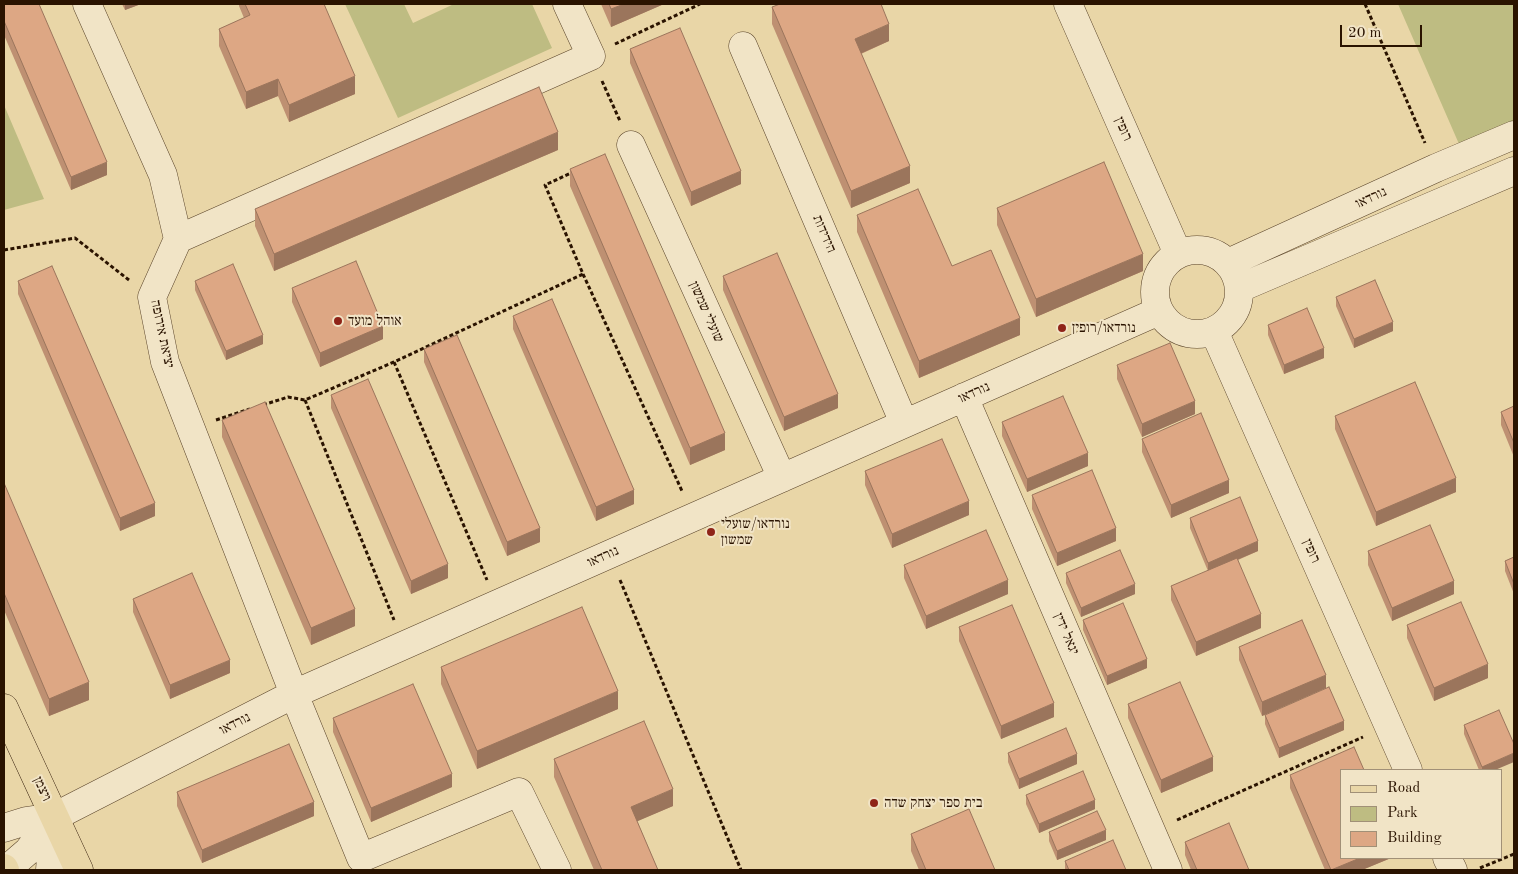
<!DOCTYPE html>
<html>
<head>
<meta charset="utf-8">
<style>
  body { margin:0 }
  #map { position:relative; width:1518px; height:874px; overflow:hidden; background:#e9d6a7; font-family:"Old Standard TT",serif }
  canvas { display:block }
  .frame { position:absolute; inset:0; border:5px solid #2a1300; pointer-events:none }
  .legend { position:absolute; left:1340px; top:769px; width:162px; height:90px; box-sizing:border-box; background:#f1e4c6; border:1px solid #a19077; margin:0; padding:6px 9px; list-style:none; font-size:15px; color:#2a1300 }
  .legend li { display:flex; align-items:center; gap:10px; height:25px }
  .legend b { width:25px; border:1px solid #a19077 }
  .scale { position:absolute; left:1340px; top:25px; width:82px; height:22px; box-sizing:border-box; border:2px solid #2a1300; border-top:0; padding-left:6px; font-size:15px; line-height:18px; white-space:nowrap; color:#2a1300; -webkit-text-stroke:4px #f1e4c6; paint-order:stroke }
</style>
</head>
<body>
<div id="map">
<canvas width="1518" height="874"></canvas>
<div class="frame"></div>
<ul class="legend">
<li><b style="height:6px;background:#e9d6a7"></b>Road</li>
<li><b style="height:14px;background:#bebc82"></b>Park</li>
<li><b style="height:14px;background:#dda784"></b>Building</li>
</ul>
<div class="scale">20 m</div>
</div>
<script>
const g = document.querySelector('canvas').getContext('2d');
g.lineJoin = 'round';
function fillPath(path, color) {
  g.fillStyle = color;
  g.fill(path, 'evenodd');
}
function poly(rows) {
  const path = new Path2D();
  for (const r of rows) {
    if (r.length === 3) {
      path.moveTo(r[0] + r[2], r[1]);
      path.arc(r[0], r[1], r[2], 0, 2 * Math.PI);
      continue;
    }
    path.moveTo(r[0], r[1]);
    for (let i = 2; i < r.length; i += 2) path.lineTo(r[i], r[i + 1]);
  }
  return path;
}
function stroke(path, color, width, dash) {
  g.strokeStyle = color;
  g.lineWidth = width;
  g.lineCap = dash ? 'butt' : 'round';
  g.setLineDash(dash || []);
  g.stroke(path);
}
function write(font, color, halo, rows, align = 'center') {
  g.font = font + ' "Old Standard TT","Frank Ruhl Libre",serif';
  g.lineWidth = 4;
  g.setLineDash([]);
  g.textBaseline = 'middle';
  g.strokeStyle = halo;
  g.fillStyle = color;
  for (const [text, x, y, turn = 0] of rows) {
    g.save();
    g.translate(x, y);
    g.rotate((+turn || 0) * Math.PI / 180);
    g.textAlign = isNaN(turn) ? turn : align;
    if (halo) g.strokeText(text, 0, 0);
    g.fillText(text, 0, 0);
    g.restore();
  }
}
fillPath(poly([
  [345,4,404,4,413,23,454,4,532,4,552,48,398,118],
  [1398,4,1514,4,1514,120,1459,144],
  [4,105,44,199,4,210]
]), '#bebc82');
const minor = poly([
  [87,4,163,175,178,239,152,297,165,362,294,694,361,858,519,792,557,870],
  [1068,4,1178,254],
  [743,46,904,423],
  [631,145,782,478],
  [178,239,591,56,567,4],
  [1197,292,42],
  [1228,263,1436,168,1514,135],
  [1240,288,1514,171],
  [1214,331,1408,770],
  [964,397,1168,870],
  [4,828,26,821,54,817,294,694,1159,311],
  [1447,858,1453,870],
  [6,870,28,851,54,817],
  [50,870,54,817]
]);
const major = poly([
  [4,708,79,870],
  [4,868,5,870]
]);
stroke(minor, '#5a442a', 29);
stroke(major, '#2a1300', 29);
stroke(poly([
  [1365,4,1425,143],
  [615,44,700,4],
  [602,81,620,121],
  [4,250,75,238,129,280],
  [583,274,682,491],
  [394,362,487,580],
  [305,400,394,620],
  [263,405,288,397,305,400,394,362,583,274,545,185,573,172],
  [216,420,250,409],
  [620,580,741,870],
  [1177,820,1363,737],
  [1480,868,1514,854]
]), '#2a1300', 3, [4, 2.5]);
stroke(minor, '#f1e4c6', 28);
stroke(major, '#e9d6a7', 28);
fillPath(poly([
  [4,4,107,175,71,190,4,35],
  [122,4,141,4,125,10],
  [239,4,324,4,355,94,289,122,278,96,246,109,219,46,219,29,244,18,239,6],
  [601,4,664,4,611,27],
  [772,7,889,41,861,54,910,183,851,208,772,24],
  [630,49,741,184,691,206,630,63],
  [558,150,274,271,255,226,255,209],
  [570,169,725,450,690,465,570,186],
  [997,208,1143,271,1036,317,997,225],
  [857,215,952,266,1020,335,919,378,857,232],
  [723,276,838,408,784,431,723,290],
  [18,281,155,516,120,531,18,294],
  [195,281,263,344,226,360,195,290],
  [292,288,383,339,320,367,292,302],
  [1336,297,1393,331,1354,348,1336,306],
  [513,316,634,504,596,521,513,329],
  [1268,325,1324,358,1284,374,1268,335],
  [424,349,540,542,507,556,424,362],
  [1117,365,1195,414,1142,437,1117,379],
  [331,395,448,578,411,594,331,408],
  [1514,406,1514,457,1501,425,1501,412],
  [1335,416,1456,492,1376,526,1335,429],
  [222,420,355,626,311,645,222,437],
  [1002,422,1088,466,1027,492,1002,436],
  [1142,439,1229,493,1171,518,1142,452],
  [865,471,969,515,892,548,865,485],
  [4,483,89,700,49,716,4,610],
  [1032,495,1116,541,1057,566,1032,509],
  [1190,518,1258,551,1238,560,1261,628,1196,656,1171,600,1171,586,1208,571,1190,528],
  [1368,551,1454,594,1392,621,1368,565],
  [1514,557,1514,594,1505,571,1505,561],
  [904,565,1008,594,926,629,904,578],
  [1066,573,1135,594,1081,617,1066,583],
  [133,599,230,673,170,699,133,612],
  [1083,620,1147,668,1107,685,1083,630],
  [1407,625,1488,678,1434,701,1407,638],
  [959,627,1054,717,1001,739,959,641],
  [1239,647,1326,688,1262,716,1239,660],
  [441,667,618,709,477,769,441,684],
  [1128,704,1213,771,1161,793,1128,718],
  [1265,715,1344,730,1279,758,1265,724],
  [333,718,452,787,371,822,333,732],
  [1464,725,1495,770,1479,770,1464,734],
  [1008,753,1077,764,1019,789,1008,762],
  [554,759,673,806,637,821,658,870,594,870,554,777],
  [1290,775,1342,858,1391,858,1362,870,1325,870,1290,788],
  [177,792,314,816,202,863,177,806],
  [1026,795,1095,809,1039,833,1026,804],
  [1049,832,1106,840,1057,860,1049,841],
  [911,834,995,870,919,870,911,851],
  [1185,842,1249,870,1191,870,1185,855],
  [1065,861,1126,870,1065,870]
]), '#be9072');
fillPath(poly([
  [125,4,141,4,125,10],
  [624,4,664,4,611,27,611,9],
  [889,24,889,41,855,56,855,39],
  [355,76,355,94,289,122,289,105],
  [278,79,278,96,246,109,246,92],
  [558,132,558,150,274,271,274,254],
  [107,162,107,175,71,190,71,177],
  [910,166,910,183,851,208,851,191],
  [741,171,741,184,691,206,691,192],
  [1143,254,1143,271,1036,317,1036,299],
  [1020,318,1020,335,919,378,919,361],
  [1393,322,1393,331,1354,348,1354,339],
  [383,326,383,339,320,367,320,353],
  [263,335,263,344,226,360,226,351],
  [1324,348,1324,358,1284,374,1284,365],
  [838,394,838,408,784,431,784,417],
  [1195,401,1195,414,1142,437,1142,424],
  [725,433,725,450,690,465,690,448],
  [1088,453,1088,466,1027,492,1027,479],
  [1456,478,1456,492,1376,526,1376,512],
  [1229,480,1229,493,1171,518,1171,505],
  [634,490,634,504,596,521,596,507],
  [969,501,969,515,892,548,892,534],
  [155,503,155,516,120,531,120,518],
  [540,528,540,542,507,556,507,542],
  [1116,528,1116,541,1057,566,1057,553],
  [1258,541,1258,551,1208,572,1208,563],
  [448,564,448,578,411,594,411,581],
  [1008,580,1008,594,926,629,926,616],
  [1454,581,1454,594,1392,621,1392,608],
  [1135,584,1135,594,1081,617,1081,608],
  [355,609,355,626,311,645,311,628],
  [1261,614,1261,628,1196,656,1196,642],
  [1147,659,1147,668,1107,685,1107,676],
  [230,660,230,673,170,699,170,685],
  [1488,664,1488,678,1434,701,1434,688],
  [1326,675,1326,688,1262,716,1262,702],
  [89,682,89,700,49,716,49,699],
  [618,691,618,709,477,769,477,751],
  [1054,703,1054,717,1001,739,1001,726],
  [1344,721,1344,730,1279,758,1279,748],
  [1514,753,1514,762,1495,770,1482,770,1482,767],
  [1077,754,1077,764,1019,789,1019,779],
  [1213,757,1213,771,1161,793,1161,780],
  [452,774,452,787,371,822,371,808],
  [673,789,673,806,631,824,631,807],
  [1095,800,1095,809,1039,833,1039,824],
  [314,802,314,816,202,863,202,850],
  [1106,830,1106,840,1057,860,1057,851],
  [1360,858,1391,858,1362,870,1331,870]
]), '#9b755c');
const building = poly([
  [4,4,39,4,107,162,71,177,4,21,4,4],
  [245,4,324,4,355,76,289,105,278,79,246,92,219,29,250,15,245,4],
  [609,4,624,4,611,9,609,4],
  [780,4,881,4,889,24,855,39,910,166,851,191,772,7,780,4],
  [680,28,741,171,691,192,630,49,680,28],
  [539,87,558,132,274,254,255,209,539,87],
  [605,154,725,433,690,448,570,169,605,154],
  [1104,162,1143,254,1036,299,997,208,1104,162],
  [918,189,952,266,991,250,1020,318,919,361,857,215,918,189],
  [777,253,838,394,784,417,723,276,777,253],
  [356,261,383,326,320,353,292,288,356,261],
  [233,264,263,335,226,351,195,281,233,264],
  [52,266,155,503,120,518,18,281,52,266],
  [1375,280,1393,322,1354,339,1336,297,1375,280],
  [552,299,634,490,596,507,513,316,552,299],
  [1307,308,1324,348,1284,365,1268,325,1307,308],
  [457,335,540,528,507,542,424,349,457,335],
  [1170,343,1195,401,1142,424,1117,365,1170,343],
  [368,379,448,564,411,581,331,395,368,379],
  [1415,382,1456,478,1376,512,1335,416,1415,382],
  [1063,396,1088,453,1027,479,1002,422,1063,396],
  [265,402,355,609,311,628,222,420,265,402],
  [1514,406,1514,443,1501,412,1514,406],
  [1201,413,1229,480,1171,505,1142,439,1201,413],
  [942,439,969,501,892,534,865,471,942,439],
  [1092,470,1116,528,1057,553,1032,495,1092,470],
  [4,483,89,682,49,699,4,593,4,483],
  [1240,497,1258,541,1208,563,1190,518,1240,497],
  [1430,525,1454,581,1392,608,1368,551,1430,525],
  [986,530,1008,580,926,616,904,565,986,530],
  [1120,550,1135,584,1081,608,1066,573,1120,550],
  [1514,557,1514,584,1505,561,1514,557],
  [1237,558,1261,614,1196,642,1171,586,1237,558],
  [192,573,230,660,170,685,133,599,192,573],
  [1461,602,1488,664,1434,688,1407,625,1461,602],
  [1123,603,1147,659,1107,676,1083,620,1123,603],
  [1012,605,1054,703,1001,726,959,627,1012,605],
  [582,607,618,691,477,751,441,667,582,607],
  [1302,620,1326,675,1262,702,1239,647,1302,620],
  [1180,682,1213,757,1161,780,1128,704,1180,682],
  [413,684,452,774,371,808,333,718,413,684],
  [1329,687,1344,721,1279,748,1265,715,1329,687],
  [1499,710,1514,744,1514,753,1482,767,1464,725,1499,710],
  [644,721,673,789,631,807,658,870,602,870,554,759,644,721],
  [1066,728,1077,754,1019,779,1008,753,1066,728],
  [289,744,314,802,202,850,177,792,289,744],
  [1354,747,1364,770,1342,770,1342,858,1360,858,1331,870,1290,775,1354,747],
  [1083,771,1095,800,1039,824,1026,795,1083,771],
  [969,809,995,870,926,870,911,834,969,809],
  [1097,811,1106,830,1057,851,1049,832,1097,811],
  [1229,823,1249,870,1197,870,1185,842,1229,823],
  [1113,840,1126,870,1069,870,1065,861,1113,840]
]);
fillPath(building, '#dda784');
stroke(building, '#9b755c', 1);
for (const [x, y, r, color] of [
  [338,321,5,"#8f2418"],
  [1062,328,5,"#8f2418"],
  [711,532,5,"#8f2418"],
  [874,803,5,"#8f2418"]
]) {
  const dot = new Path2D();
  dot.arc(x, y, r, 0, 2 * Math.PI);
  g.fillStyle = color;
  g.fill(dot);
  stroke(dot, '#f1e4c6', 2);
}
write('14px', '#2a1300', '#f1e4c6', [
  ["רופין",1123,129,66],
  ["נורדאו",1371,198,-25],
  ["הידידות",824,234,67],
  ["שועלי שמשון",706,312,66],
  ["יציאת אירופה",162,334,78],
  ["נורדאו",974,393,-24],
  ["רופין",1311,551,66],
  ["נורדאו",603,557,-24],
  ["יגאל ידין",1066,634,67],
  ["נורדאו",235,724,-27],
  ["ויצמן",42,789,65]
]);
write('14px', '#2a1300', '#f1e4c6', [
  ["אוהל מועד",348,321],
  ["נורדאו/רופין",1072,328],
  ["נורדאו/שועלי",721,524],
  ["שמשון",721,540],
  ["בית ספר יצחק שדה",884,803]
], 'left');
</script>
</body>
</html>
